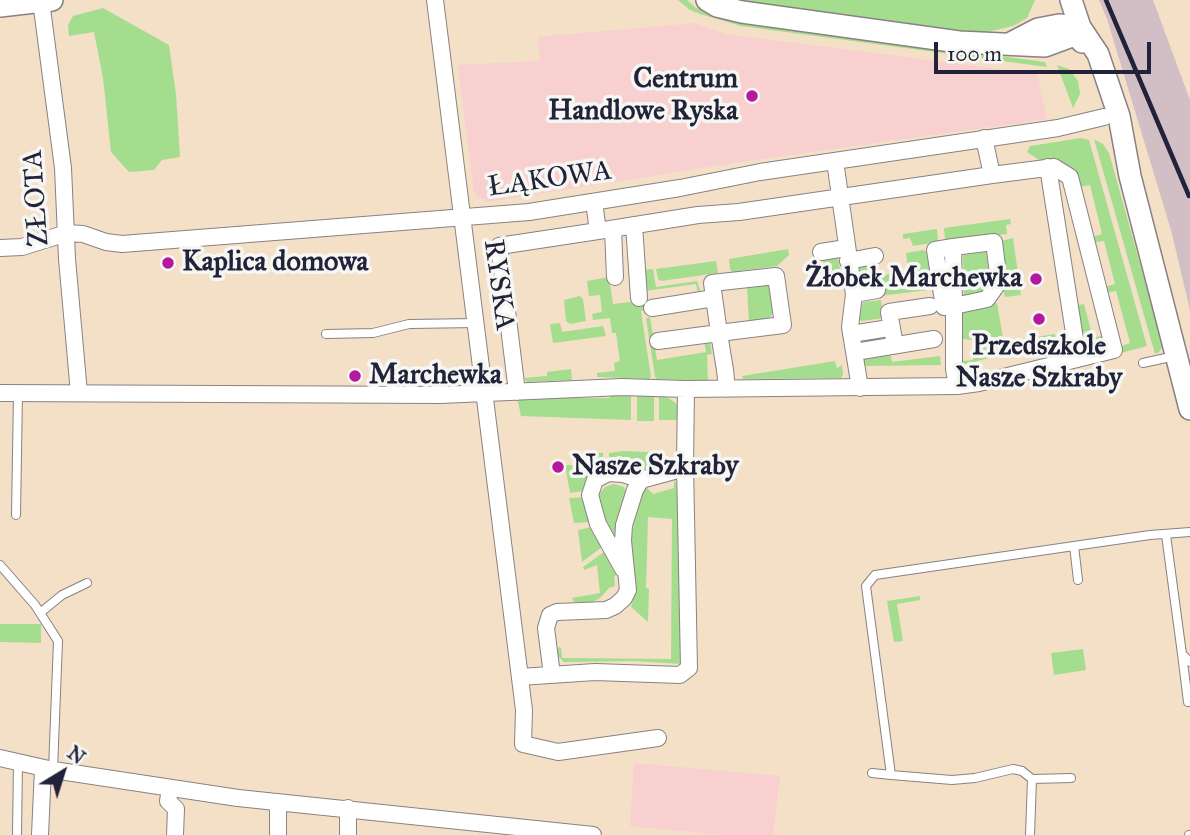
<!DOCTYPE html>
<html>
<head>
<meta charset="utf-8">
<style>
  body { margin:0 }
  #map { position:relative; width:1190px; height:835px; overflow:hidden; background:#f3e0c7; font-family:"IM FELL Great Primer",serif }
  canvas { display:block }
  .north { position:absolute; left:28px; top:737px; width:70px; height:70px; -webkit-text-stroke:5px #f6f6f2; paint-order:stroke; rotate:38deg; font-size:19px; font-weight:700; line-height:28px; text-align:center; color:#22223b }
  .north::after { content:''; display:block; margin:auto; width:24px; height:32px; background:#22223b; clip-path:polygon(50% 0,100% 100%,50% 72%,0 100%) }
  .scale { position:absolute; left:934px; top:42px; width:217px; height:32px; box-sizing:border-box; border:4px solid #22223b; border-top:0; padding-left:9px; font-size:21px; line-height:24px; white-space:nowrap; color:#22223b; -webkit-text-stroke:5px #f6f6f2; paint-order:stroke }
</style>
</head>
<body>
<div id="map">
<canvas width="1190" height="835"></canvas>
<div class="north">N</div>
<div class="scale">100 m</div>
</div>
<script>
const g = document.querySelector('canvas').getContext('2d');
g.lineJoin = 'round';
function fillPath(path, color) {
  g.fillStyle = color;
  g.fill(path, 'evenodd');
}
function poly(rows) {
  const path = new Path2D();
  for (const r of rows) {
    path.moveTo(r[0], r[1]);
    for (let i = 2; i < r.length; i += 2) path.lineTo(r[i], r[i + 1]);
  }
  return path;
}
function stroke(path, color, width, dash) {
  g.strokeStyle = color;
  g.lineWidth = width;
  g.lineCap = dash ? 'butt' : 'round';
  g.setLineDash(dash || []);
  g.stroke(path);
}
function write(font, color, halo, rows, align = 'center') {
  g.font = font + ' "IM FELL Great Primer",serif';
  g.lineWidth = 7;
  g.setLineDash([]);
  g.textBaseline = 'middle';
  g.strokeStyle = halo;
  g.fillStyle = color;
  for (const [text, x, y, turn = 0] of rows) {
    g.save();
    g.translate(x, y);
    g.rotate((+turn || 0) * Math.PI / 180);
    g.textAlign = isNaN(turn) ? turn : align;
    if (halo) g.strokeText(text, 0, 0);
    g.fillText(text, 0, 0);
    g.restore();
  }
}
fillPath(poly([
  [695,23,726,34,1037,74,1047,119,741,162,494,201,486,201,478,197,474,192,458,65,540,61,538,37],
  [634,763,780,776,773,835,722,835,630,826]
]), '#f7d0cf');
fillPath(poly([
  [1099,0,1153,0,1190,100,1190,310,1171,230,1107,19]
]), '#d2bec5');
fillPath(poly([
  [678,0,687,0,696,8,715,16,744,22,1045,62,1047,67,741,26,700,14,690,10],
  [726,0,1035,0,1027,18,1013,26,987,32,972,33,736,4],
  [103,8,169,45,176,94,180,157,162,160,154,170,129,172,111,152,103,78,94,32,69,36,68,25,73,16],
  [1057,65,1069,69,1078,81,1080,94,1073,108],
  [1081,138,1089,140,1147,346,1121,353,1119,347,1130,343,1116,291,1106,293,1104,287,1115,284,1104,241,1093,243,1092,237,1102,234,1090,185,1080,187,1027,152,1030,146],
  [1094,139,1103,144,1109,153,1163,346,1159,352,1155,354],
  [1010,219,1011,224,1006,225,1007,234,947,242,945,240,944,228],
  [937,229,938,242,913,246,910,238,903,239,903,234],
  [1013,238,1021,295,1005,297,1003,288,1007,286,1001,241],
  [788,249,789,255,777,266,732,272,730,269,729,259],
  [924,250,926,252,930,270,926,274,928,290,880,296,878,281,862,281,859,268,862,266,876,264,878,276,908,271,906,253],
  [986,252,990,280,981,294,964,297,963,255],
  [834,258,838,258,842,280,826,283,823,260],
  [716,261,718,273,661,281,658,279,656,269],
  [653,269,656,287,697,281,701,293,698,295,696,284,645,291,642,270],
  [609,277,613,304,647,300,648,309,641,311,651,377,649,379,597,377,597,373,615,371,614,363,620,361,616,333,612,333,610,318,593,320,592,314,602,312,600,295,589,296,587,281],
  [771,285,774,310,770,318,749,322,747,288],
  [580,296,583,299,586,321,570,324,566,321,564,300],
  [881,300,884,318,862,321,858,319,863,302],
  [997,303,1003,338,1008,339,1016,351,962,365,962,361,973,360,973,340,962,339,963,311,965,308],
  [1084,304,1093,338,1104,335,1104,342,1102,345,1086,350,1083,349,1074,306],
  [650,317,657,360,706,352,704,341,710,342,712,354,707,355,708,381,657,379,655,377,646,318],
  [560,323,562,332,603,326,606,336,553,343,550,324],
  [1055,334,1056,341,1023,350,1016,340],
  [890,352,892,362,940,356,941,365,862,366,863,357],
  [835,361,837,368,842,365,843,375,841,378,743,379,742,376],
  [571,369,572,380,527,382,524,378,547,376,547,372],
  [614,393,631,394,631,420,521,416,517,398,609,398],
  [637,394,654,395,654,421,637,421],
  [659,395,665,396,676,403,679,408,680,420,659,420],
  [623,451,649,452,649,469,628,469,609,466,609,453],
  [572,452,603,453,604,466,591,473,573,458],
  [565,465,571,465,588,476,584,491,570,493],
  [674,476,677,488,681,488,683,658,681,664,634,661,564,662,558,656,558,647,561,648,562,658,671,659,672,519,648,517,646,588,649,589,648,622,631,607,635,592,631,539,638,502,645,486,653,494,674,488],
  [614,484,624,487,628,495,619,547,606,528,598,496,605,487],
  [585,497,590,522,574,523,569,498],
  [592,527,602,547,582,562,578,530],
  [604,552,607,553,617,574,614,577,615,586,609,588,600,598,593,602,574,602,572,598,600,593,597,565,584,570,583,567],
  [920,596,920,600,897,604,903,641,894,642,887,601],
  [0,624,41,624,41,643,0,642],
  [1083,649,1086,670,1054,675,1051,653]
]), '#a5dd8e');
const lane = poly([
  [326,334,373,333,409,324,477,323],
  [1143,363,1175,356],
  [16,515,18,393],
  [1166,535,1182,654,1190,662],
  [0,565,35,605,58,641,53,770],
  [1078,580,1074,546,1150,535,1190,532],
  [40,613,62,595,87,583],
  [1182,654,1188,702,1190,702],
  [872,773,891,775],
  [1032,779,1022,771,1013,769,975,778,952,780,891,775,866,586,875,575,1074,546],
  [17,835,18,761],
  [1030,835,1032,779,1071,778],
  [1189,835,1190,835]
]);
const street = poly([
  [435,0,524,710,523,744,558,752,658,738],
  [41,1,63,168,67,259,79,393],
  [835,161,854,294,850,327,860,388],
  [1048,167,1078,358],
  [634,225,639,298],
  [613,229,615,277],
  [598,231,698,215,739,212,992,175],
  [953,247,994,242,999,282,987,299,954,306,944,307,935,250,953,247,954,306,954,369,957,386,979,383,1114,350,1070,177,1054,167,992,175,984,138],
  [0,248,22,247,67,233,83,234,106,242,122,244,529,212,680,188,760,172,1058,128,1104,117],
  [821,252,846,248],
  [848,261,875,256],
  [854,294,877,290],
  [652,308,714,298],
  [851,334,883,329],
  [658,341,719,333,783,325,776,276,712,283,719,333,725,370,727,389],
  [895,345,889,312,930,306],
  [855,352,934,339],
  [686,389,957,386],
  [517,392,499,246,598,231,594,202],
  [0,393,441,395,622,387,686,389,685,465,689,668,680,675,595,672,520,677],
  [623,569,598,524,590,495,595,480,608,473,623,474,641,480],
  [552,675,546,628,550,615,557,612,606,610,615,606,624,598,628,590,623,541,624,525,635,490,641,480,674,471,685,465],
  [0,758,53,770,238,798,593,835],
  [170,789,168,801,176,809,175,835],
  [40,835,43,768],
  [278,835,278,802],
  [348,835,348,808]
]);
const secondary = poly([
  [707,0,717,6,742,12,959,42,1045,46,1072,36,1080,27],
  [1071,0,1080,27,1082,42],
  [0,6,52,0],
  [1080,27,1098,54,1119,116,1130,176,1190,409],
  [1011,43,1038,29,1059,25,1080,27]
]);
stroke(lane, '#8a8181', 10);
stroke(street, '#8a8181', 18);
stroke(secondary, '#8a8181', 24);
stroke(lane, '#fff', 8);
stroke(street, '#fff', 16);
stroke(secondary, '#fff', 21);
stroke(poly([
  [1106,0,1189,196]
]), '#22223b', 4.5);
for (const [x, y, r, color] of [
  [752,96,7,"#b5179e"],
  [168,263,7,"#b5179e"],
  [1036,279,7,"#b5179e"],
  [1039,319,7,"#b5179e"],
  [355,376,7,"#b5179e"],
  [558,467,7,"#b5179e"]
]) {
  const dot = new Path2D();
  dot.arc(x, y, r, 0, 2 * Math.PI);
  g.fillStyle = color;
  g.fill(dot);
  stroke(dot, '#f6f6f2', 2.5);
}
write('bold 28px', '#22223b', '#f6f6f2', [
  ["Centrum",738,80,"right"],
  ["Handlowe Ryska",738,112,"right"],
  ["Kaplica domowa",182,263],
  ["Żłobek Marchewka",1022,279,"right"],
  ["Przedszkole",1039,347,"center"],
  ["Nasze Szkraby",1039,379,"center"],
  ["Marchewka",369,376],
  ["Nasze Szkraby",572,467]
], 'left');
write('28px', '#22223b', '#f6f6f2', [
  ["ŁĄKOWA",550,180,-8],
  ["ZŁOTA",37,198,-94],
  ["RYSKA",498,285,82]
]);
</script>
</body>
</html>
